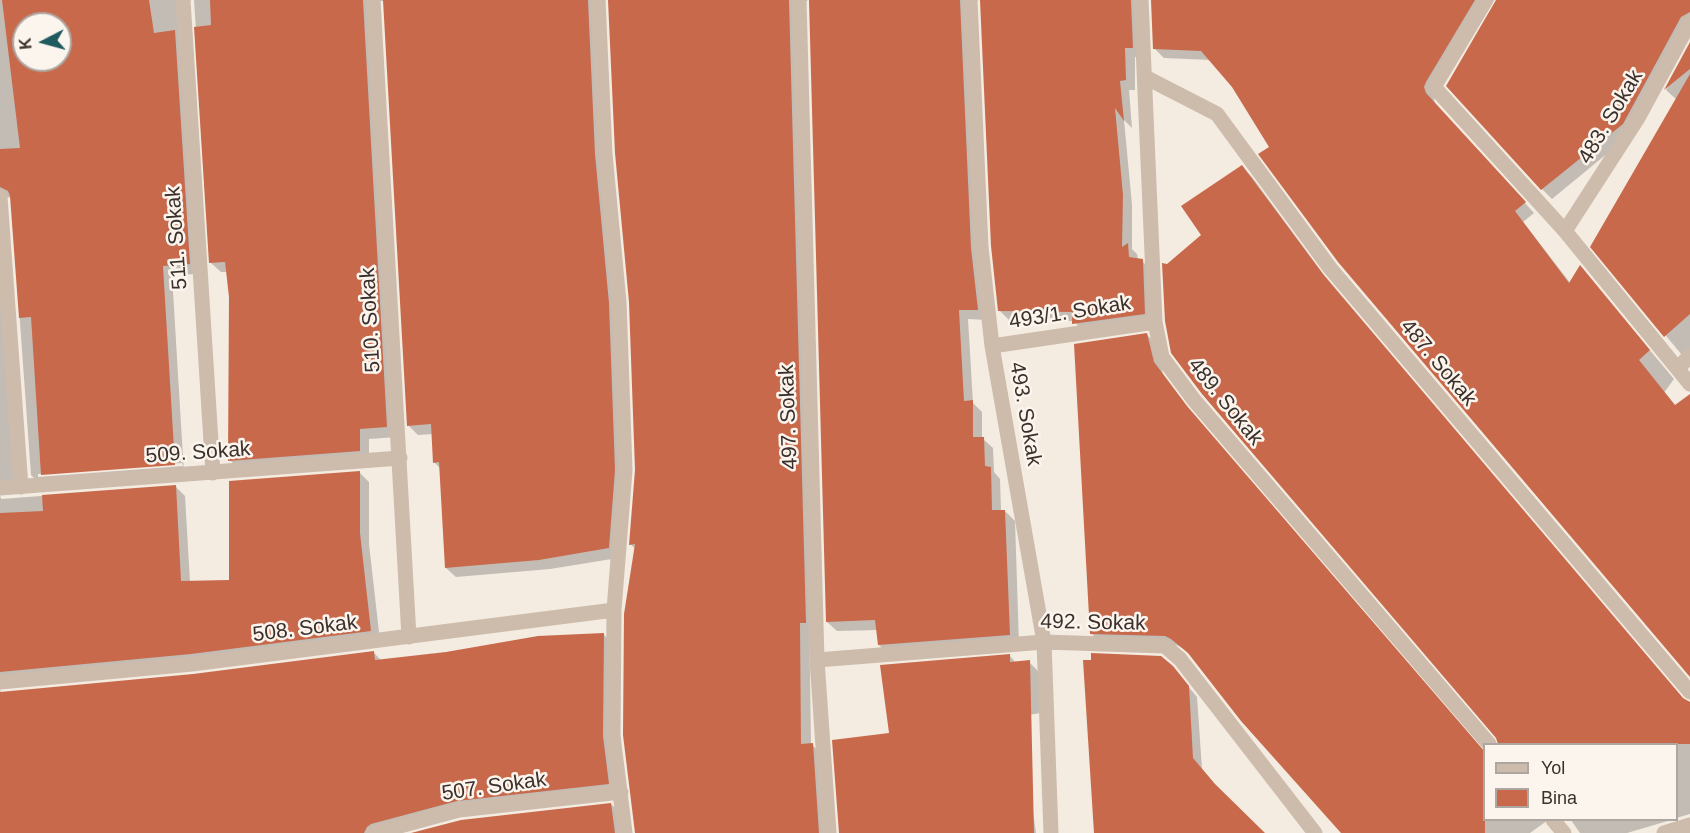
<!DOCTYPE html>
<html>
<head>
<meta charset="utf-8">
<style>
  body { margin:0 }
  #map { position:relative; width:1690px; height:833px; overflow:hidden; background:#f4ebe1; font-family:Helvetica,sans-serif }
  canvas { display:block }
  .legend { position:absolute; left:1483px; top:743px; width:195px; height:78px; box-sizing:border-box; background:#fbf5ee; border:2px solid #aea6a0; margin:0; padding:8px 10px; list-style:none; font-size:18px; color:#3b302b }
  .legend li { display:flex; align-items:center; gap:12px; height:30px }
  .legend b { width:30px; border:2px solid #aea6a0 }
  .north { position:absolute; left:12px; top:12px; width:60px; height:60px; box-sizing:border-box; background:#fbf5ee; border:2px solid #aea6a0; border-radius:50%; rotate:264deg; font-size:16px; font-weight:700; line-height:24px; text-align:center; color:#3b302b }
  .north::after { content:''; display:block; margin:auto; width:21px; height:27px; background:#1f5a5e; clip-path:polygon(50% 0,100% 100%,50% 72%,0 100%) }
</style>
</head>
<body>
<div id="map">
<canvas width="1690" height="833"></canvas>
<ul class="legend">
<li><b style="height:8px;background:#cdbbac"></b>Yol</li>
<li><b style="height:16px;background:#c8694b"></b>Bina</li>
</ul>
<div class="north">K</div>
</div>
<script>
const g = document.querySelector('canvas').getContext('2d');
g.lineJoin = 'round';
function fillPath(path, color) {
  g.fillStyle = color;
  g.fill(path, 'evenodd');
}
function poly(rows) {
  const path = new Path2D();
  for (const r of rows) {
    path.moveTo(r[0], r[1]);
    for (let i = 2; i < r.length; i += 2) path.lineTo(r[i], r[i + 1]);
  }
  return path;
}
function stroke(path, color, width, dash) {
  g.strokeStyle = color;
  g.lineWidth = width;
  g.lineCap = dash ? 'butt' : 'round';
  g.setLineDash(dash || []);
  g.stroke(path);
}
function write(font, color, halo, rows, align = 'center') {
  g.font = font + ' Helvetica,sans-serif';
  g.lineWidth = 5;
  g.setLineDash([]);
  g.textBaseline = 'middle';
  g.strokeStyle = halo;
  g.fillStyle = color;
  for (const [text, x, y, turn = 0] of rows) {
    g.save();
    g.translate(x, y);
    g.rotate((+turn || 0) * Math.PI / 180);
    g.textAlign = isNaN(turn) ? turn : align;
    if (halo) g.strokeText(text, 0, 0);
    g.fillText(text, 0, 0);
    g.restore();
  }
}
fillPath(poly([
  [0,0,192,0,187,2,199,274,172,275,184,474,41,485,31,475,11,197,5,198,0,206],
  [24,24,60,24,60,60,24,60],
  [182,463,183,466,38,477,38,474],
  [194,0,607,0,603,1,618,313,618,558,550,569,456,577,446,568,441,469,434,462,433,434,418,435,408,425,384,1,378,1,397,437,369,439,369,461,240,470,230,460,230,297,227,272,221,272,211,263],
  [609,0,808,0,800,5,811,744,822,754,828,833,636,833,636,549,630,544,636,470,630,301],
  [810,0,979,0,974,2,987,320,968,319,973,403,982,412,982,438,993,448,994,472,1000,479,1001,511,1005,511,1015,521,1019,644,889,655,879,645,878,630,837,631,827,622],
  [981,0,1150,0,1146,1,1143,57,1135,57,1135,90,1129,90,1132,128,1124,120,1132,205,1132,249,1137,254,1138,260,1142,261,1152,271,1154,323,1084,333,1074,321,1009,320,999,310],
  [1152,0,1495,0,1487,5,1435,92,1434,100,1436,105,1534,213,1523,222,1571,284,1580,267,1674,379,1647,416,1690,403,1690,675,1271,147,1233,86,1211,60,1164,58,1154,48],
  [1497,0,1690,0,1690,29,1632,133,1552,199,1542,189],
  [1690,46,1690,357,1687,361,1592,247,1677,100,1666,90],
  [1242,167,1252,177,1332,286,1684,700,1690,702,1690,814,1676,818,1676,744,1499,744,1498,737,1167,266,1203,235],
  [0,215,20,487,0,495,1,499,175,486,185,496,190,582,230,581,359,472,369,482,369,544,380,641,0,689,1,693,193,675,373,652,382,661,603,634,613,644,618,793,467,810,381,833,0,833],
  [1147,335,1157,344,1163,374,1484,820,1548,820,1530,833,1343,833,1192,656,1183,648,1176,645,1101,643,1091,633],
  [1010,656,1016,663,1029,662,1039,672,1040,713,1019,717,1036,833,840,833,891,734],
  [1172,667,1197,697,1202,769,1223,794,1263,833,1095,833],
  [611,804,621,814,624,833,417,833],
  [1571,820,1671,820,1627,833,1580,833]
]), '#0003');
fillPath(poly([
  [2,0,149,0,154,33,175,30,190,264,163,266,175,465,41,475,31,317,19,318,10,196,8,191,0,187,0,149,20,148],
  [24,24,60,24,60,60,24,60],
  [210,0,363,0,387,427,360,429,360,451,228,461,229,297,225,262,209,263,194,27,211,25],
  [383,0,588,0,595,154,609,303,615,470,609,548,539,560,445,568,439,462,433,463,431,424,407,426],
  [608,0,789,0,806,623,800,623,801,744,813,743,819,833,635,833,623,735,624,614,635,544,629,545,635,470,629,302,615,153],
  [809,0,960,0,971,248,978,310,959,310,964,401,973,400,973,437,984,437,985,466,991,467,992,510,1005,510,1010,635,878,645,875,620,826,622],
  [980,0,1131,0,1133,48,1125,48,1126,80,1120,81,1124,121,1115,108,1123,195,1122,247,1128,243,1129,257,1143,259,1145,314,1072,324,1072,312,998,311,991,246],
  [1151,0,1475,0,1426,82,1424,87,1426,93,1526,202,1515,211,1569,283,1580,265,1650,350,1639,360,1675,405,1690,394,1690,677,1338,262,1258,154,1269,147,1232,87,1201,51,1153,49],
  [1496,0,1690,0,1690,12,1681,17,1623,124,1541,190,1446,86],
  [1690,42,1690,69,1664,90],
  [1690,74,1690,314,1664,337,1590,247],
  [1242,165,1323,274,1683,698,1690,702,1690,744,1498,744,1496,738,1202,394,1171,353,1165,321,1162,263,1167,264,1201,235,1181,206],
  [1147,333,1154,362,1187,406,1485,752,1485,833,1341,833,1241,721,1188,653,1171,639,1165,636,1090,634,1074,344],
  [360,471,360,533,371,631,191,654,0,672,0,513,43,511,42,495,176,485,181,581,229,580,229,481],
  [604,633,603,736,609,784,457,801,371,824,367,827,364,833,0,833,0,692,193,674,374,651,375,660,446,652,538,636],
  [1091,653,1161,656,1173,666,1189,686,1193,758,1215,784,1265,833,1094,833,1083,660,1091,660],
  [1010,654,1010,662,1030,660,1034,833,839,833,832,740,889,733,880,665],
  [611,803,615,833,411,833,461,820]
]), '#c8694b');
stroke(poly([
  [183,0,213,473],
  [373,0,409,637],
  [598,0,605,154,619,302,625,470,614,610,613,736,625,833],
  [799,0,817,660,829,833],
  [970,0,981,247,992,346,1044,642,1051,833],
  [1141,0,1155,322,1162,357,1194,400,1489,744],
  [1486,0,1434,87,1565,231,1690,384],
  [1145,77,1217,114,1330,268,1690,692],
  [0,197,21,487],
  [1565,231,1638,118,1690,22],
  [992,346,1155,322],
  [1678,369,1690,355],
  [0,488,400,458],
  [817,660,1044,642,1165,646,1180,659,1315,833],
  [0,682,192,664,614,610],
  [1553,820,1564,833],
  [374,833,459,810,621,792],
  [1664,833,1690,825]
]), '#cdbbac', 15);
write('21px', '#3b302b', '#fbf5ee', [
  ["483. Sokak",1611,117,-59],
  ["511. Sokak",177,238,-94],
  ["493/1. Sokak",1070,313,-9],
  ["510. Sokak",371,320,-93],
  ["487. Sokak",1438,363,50],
  ["489. Sokak",1225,402,51],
  ["493. Sokak",1025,414,80],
  ["497. Sokak",789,417,-92],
  ["509. Sokak",198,453,-4],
  ["492. Sokak",1093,623,1],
  ["508. Sokak",305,629,-7],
  ["507. Sokak",494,787,-8]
]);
</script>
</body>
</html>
